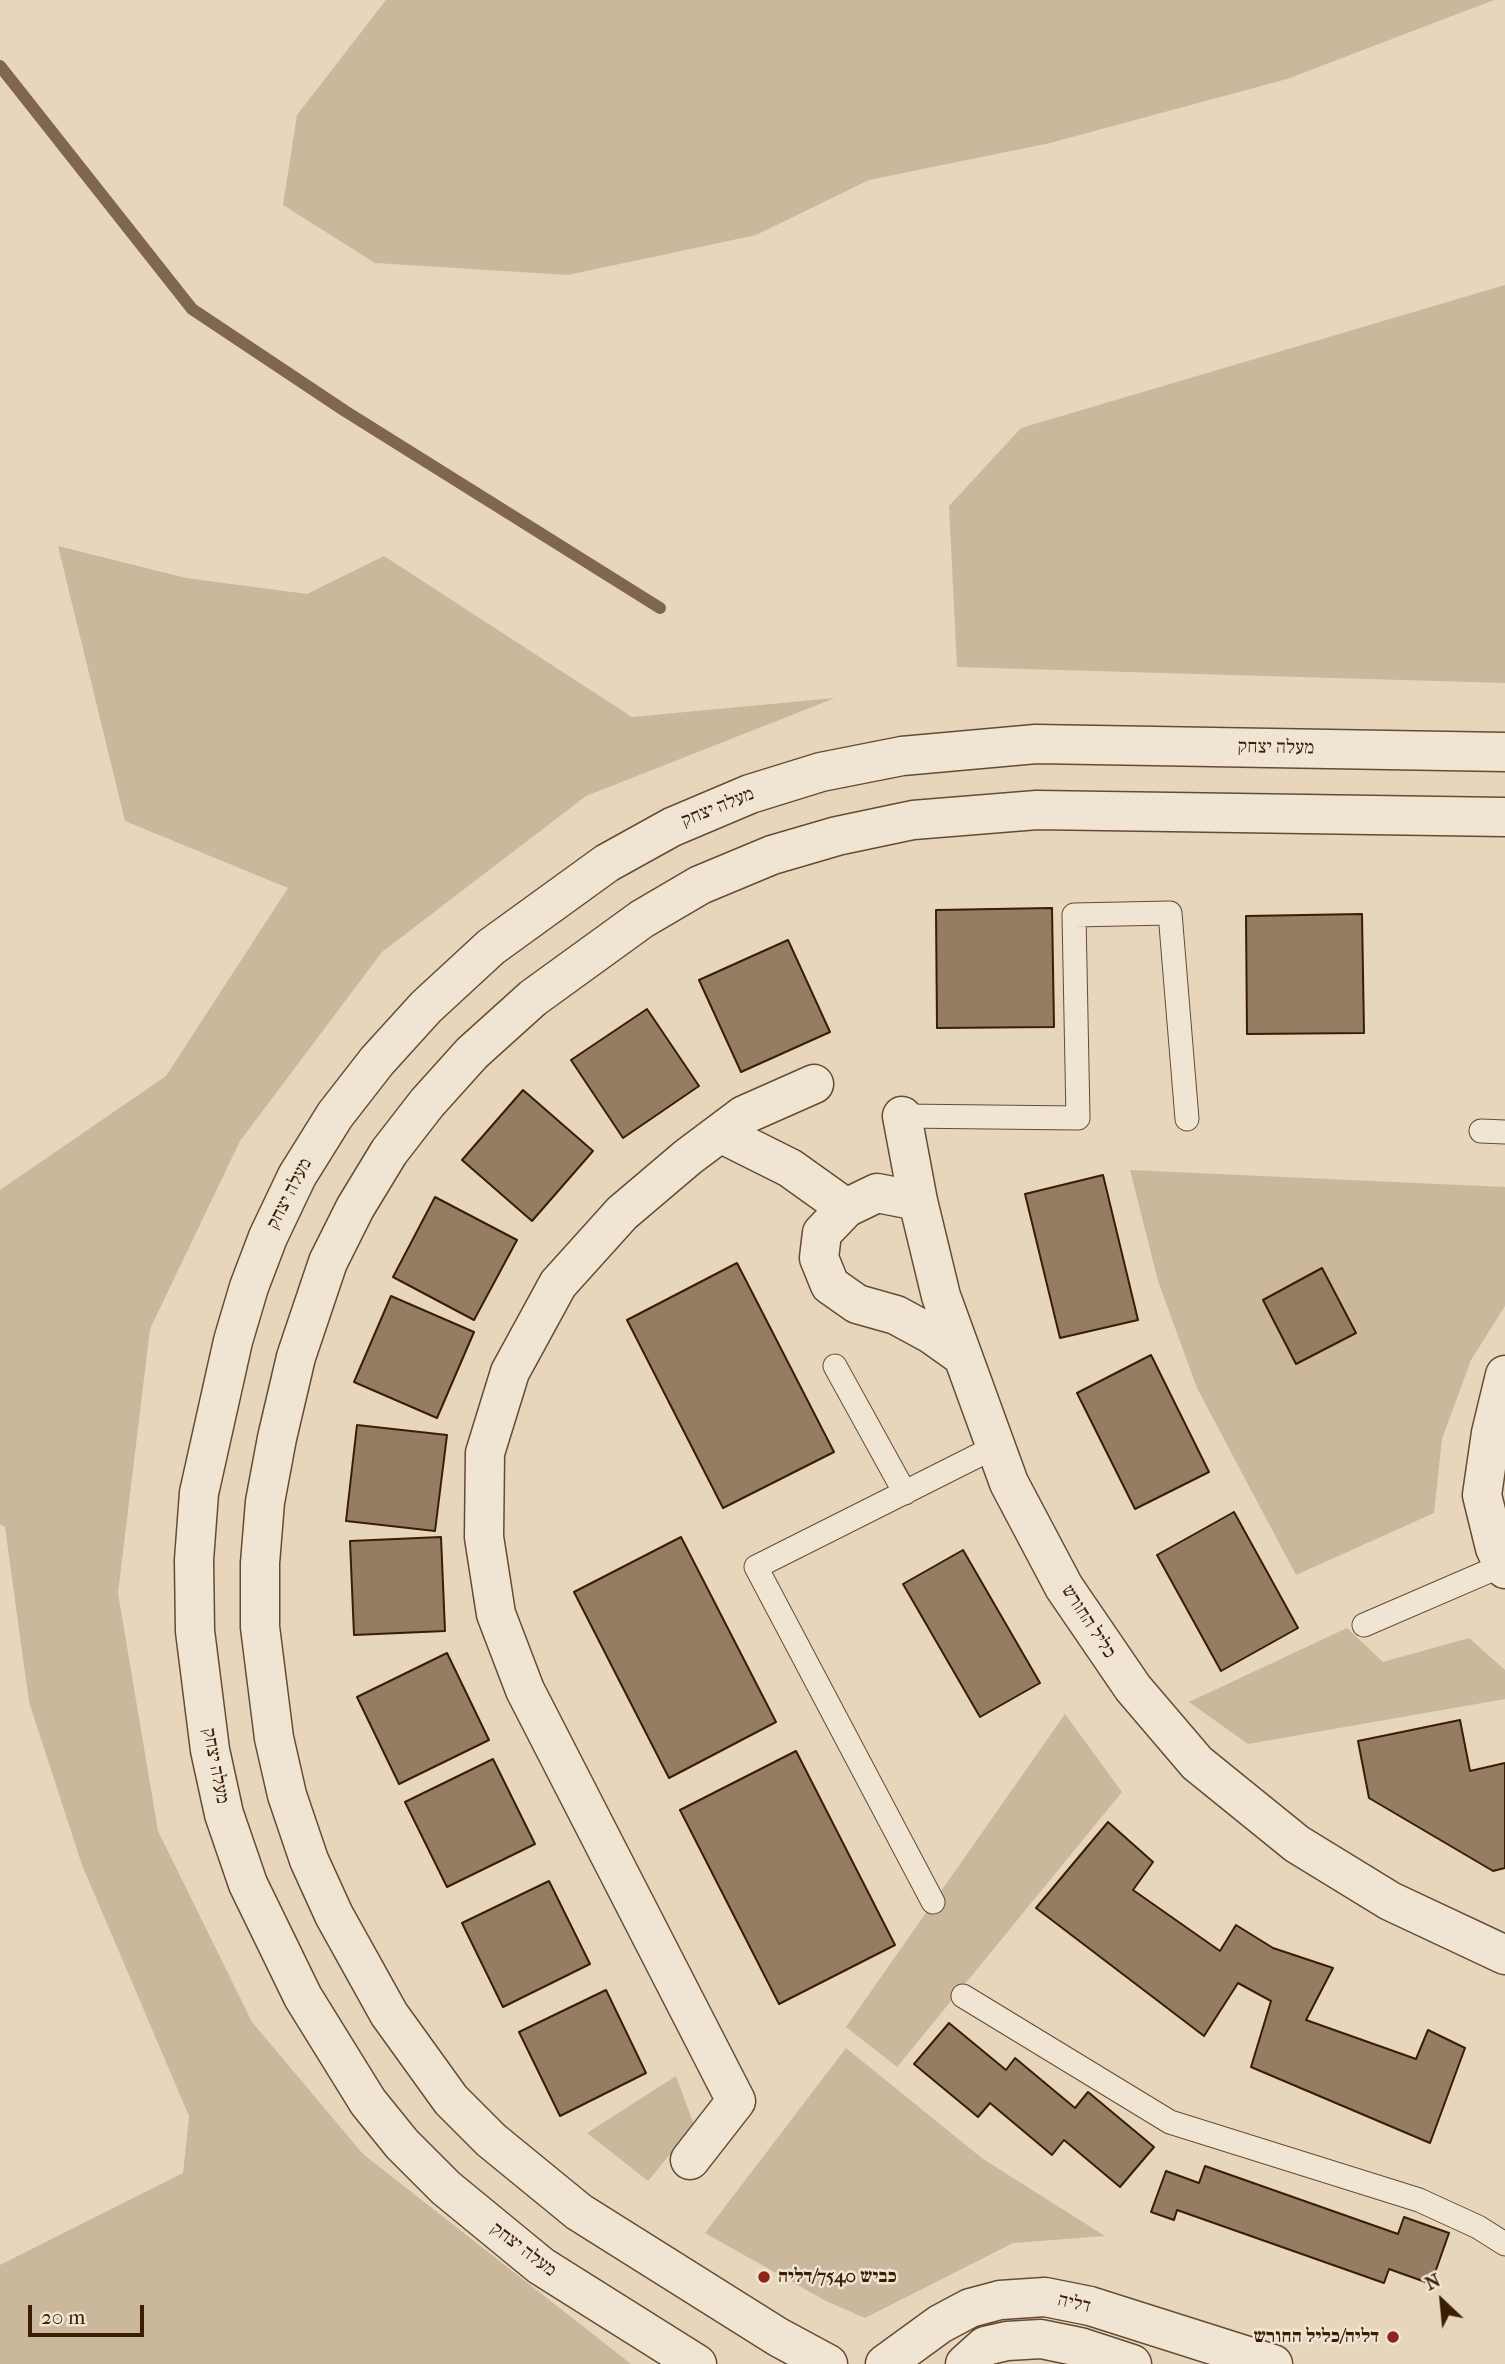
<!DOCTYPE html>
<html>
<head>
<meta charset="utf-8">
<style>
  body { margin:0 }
  #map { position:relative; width:1505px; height:2364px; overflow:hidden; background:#e8d6bc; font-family:"IM FELL French Canon",serif }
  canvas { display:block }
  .north { position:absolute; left:1407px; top:2266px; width:70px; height:70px; -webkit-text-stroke:5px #f0e4d3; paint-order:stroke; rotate:334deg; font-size:19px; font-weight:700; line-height:28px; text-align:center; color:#3a1d02 }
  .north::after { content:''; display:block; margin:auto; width:24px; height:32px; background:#3a1d02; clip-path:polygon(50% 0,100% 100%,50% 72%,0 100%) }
  .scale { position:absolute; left:28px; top:2305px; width:116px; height:32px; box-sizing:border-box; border:4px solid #3a1d02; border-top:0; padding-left:9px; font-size:21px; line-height:24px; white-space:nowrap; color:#3a1d02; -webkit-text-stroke:5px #f0e4d3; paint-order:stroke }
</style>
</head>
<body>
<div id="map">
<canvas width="1505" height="2364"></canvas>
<div class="north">N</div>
<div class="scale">20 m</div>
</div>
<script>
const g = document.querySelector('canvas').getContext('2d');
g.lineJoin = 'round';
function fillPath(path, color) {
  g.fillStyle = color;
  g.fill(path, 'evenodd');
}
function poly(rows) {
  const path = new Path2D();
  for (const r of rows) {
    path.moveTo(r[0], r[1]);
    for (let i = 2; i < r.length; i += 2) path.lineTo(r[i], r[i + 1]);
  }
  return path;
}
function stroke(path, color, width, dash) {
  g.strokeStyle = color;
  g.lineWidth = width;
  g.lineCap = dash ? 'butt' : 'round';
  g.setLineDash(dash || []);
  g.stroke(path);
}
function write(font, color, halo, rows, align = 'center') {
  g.font = font + ' "IM FELL French Canon","Frank Ruhl Libre",serif';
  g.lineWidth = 5;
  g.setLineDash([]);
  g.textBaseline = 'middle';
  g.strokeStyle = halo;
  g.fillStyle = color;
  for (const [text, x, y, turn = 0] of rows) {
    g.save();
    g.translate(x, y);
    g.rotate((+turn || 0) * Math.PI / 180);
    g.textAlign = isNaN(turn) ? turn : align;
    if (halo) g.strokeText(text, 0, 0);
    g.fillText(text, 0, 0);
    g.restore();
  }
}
fillPath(poly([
  [386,0,1494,0,1287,79,1050,143,869,180,756,235,568,275,375,263,283,205,297,115],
  [1505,285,1505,683,957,667,949,506,1021,428],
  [58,546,186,578,307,594,384,556,632,717,835,698,586,796,382,952,240,1141,150,1329,118,1593,158,1831,252,2022,363,2154,631,2364,0,2364,0,2265,183,2173,189,2116,82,1865,29,1702,5,1527,0,1524,0,1190,166,1076,288,888,125,821],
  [1130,1170,1505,1187,1505,1306,1471,1360,1442,1439,1434,1513,1296,1575,1197,1388,1158,1281],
  [1347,1628,1383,1662,1469,1638,1505,1670,1505,1699,1248,1744,1189,1702],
  [1065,1714,1122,1792,897,2067,846,2027],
  [846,2048,983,2159,1105,2236,1013,2243,865,2318,826,2301,705,2233],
  [676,2076,694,2125,648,2181,587,2133]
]), '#cab79c');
stroke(poly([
  [0,66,192,309,345,411,660,608]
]), '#7f664c', 12);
const building = poly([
  [1052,908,1054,1027,937,1028,936,910,1052,908],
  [1362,914,1364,1033,1247,1034,1246,916,1362,914],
  [788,940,830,1032,741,1072,699,980,788,940],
  [647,1009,699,1086,623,1138,571,1060,647,1009],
  [523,1090,593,1151,532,1221,462,1160,523,1090],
  [1103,1175,1138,1320,1060,1338,1025,1194,1103,1175],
  [435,1197,517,1240,474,1320,393,1277,435,1197],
  [737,1263,834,1452,723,1508,627,1320,737,1263],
  [1322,1268,1356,1333,1296,1364,1263,1300,1322,1268],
  [391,1296,474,1332,437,1418,354,1382,391,1296],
  [1151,1355,1209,1472,1135,1509,1077,1393,1151,1355],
  [357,1425,447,1435,435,1531,346,1521,357,1425],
  [1234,1512,1298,1628,1221,1671,1157,1555,1234,1512],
  [441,1537,445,1631,354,1635,350,1541,441,1537],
  [681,1537,776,1722,669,1778,574,1592,681,1537],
  [963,1550,1040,1683,980,1717,903,1584,963,1550],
  [447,1653,489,1740,399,1784,357,1697,447,1653],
  [1460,1720,1470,1771,1505,1763,1505,1868,1493,1871,1369,1798,1358,1741,1460,1720],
  [796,1751,895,1945,779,2004,680,1810,796,1751],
  [493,1759,535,1844,447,1887,405,1802,493,1759],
  [1108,1822,1153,1862,1133,1890,1220,1951,1236,1925,1273,1948,1333,1968,1306,2020,1416,2059,1428,2030,1465,2048,1430,2143,1251,2067,1271,2001,1238,1983,1204,2036,1036,1908,1108,1822],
  [549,1881,590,1964,503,2007,462,1923,549,1881],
  [606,1990,646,2073,560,2116,519,2032,606,1990],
  [949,2023,1006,2070,1015,2058,1075,2108,1088,2092,1154,2147,1120,2187,1064,2140,1052,2155,990,2103,978,2117,914,2064,949,2023],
  [1205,2166,1398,2234,1404,2217,1449,2233,1431,2284,1389,2269,1384,2283,1177,2210,1174,2220,1151,2212,1166,2171,1199,2183,1205,2166]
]);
fillPath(building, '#947d63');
stroke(building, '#3a1d02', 2);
const service = poly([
  [902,1116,1078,1118,1074,915,1170,913,1187,1119],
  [1481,1131,1505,1132],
  [835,1366,905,1493],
  [1364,1625,1503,1565],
  [933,1902,756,1567,995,1447],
  [963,1996,1170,2122,1419,2200,1478,2227,1505,2244]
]);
const minor = poly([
  [902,1116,918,1201,941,1296,1009,1483,1064,1587,1133,1688,1197,1763,1297,1844,1390,1901,1505,1955],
  [720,1133,790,1168,846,1208],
  [918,1201,877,1193,846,1208,822,1233,819,1258,830,1285,857,1304,896,1315,931,1334,962,1356],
  [1505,1375,1491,1433,1482,1495,1495,1548,1505,1569],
  [690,2160,736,2101,525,1690,496,1614,484,1537,485,1453,510,1372,558,1284,622,1213,688,1157,744,1115,814,1084]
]);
const tertiary = poly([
  [697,2364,541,2266,446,2188,402,2144,368,2102,303,1997,248,1884,224,1814,210,1750,195,1631,194,1560,199,1493,233,1341,249,1287,268,1237,297,1176,335,1115,377,1061,426,1007,491,947,607,863,672,827,750,794,821,772,902,756,1036,744,1505,752],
  [828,2364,778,2337,579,2212,491,2140,451,2100,389,2014,334,1915,309,1860,287,1795,274,1738,260,1627,260,1563,265,1502,277,1438,296,1357,328,1262,355,1208,389,1152,427,1103,472,1053,533,998,642,919,700,885,772,855,837,836,913,820,1037,810,1505,817],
  [885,2364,940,2324,970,2308,1000,2300,1045,2297,1090,2306,1273,2364],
  [965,2364,985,2346,1007,2341,1041,2339,1080,2347,1132,2364]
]);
stroke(service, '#664b30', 25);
stroke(minor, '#664b30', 41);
stroke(tertiary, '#664b30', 41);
stroke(service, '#f0e4d3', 23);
stroke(minor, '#f0e4d3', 38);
stroke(tertiary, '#f0e4d3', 38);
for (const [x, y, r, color] of [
  [764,2277,7,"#8f2418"],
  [1393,2337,7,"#8f2418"]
]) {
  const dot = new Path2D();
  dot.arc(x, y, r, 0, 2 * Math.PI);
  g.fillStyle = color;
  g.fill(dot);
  stroke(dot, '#f0e4d3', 2.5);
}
write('19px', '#3a1d02', '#f0e4d3', [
  ["מעלה יצחק",1276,748,1],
  ["מעלה יצחק",718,808,-22],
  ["מעלה יצחק",290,1194,-63],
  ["כליל החורש",1088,1622,57],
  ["מעלה יצחק",215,1766,79],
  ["מעלה יצחק",523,2250,37],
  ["דליה",1074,2304,13]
]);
write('bold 19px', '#3a1d02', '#f0e4d3', [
  ["כביש 7540/דליה",778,2277],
  ["דליה/כליל החורש",1379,2337,"right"]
], 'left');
</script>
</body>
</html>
